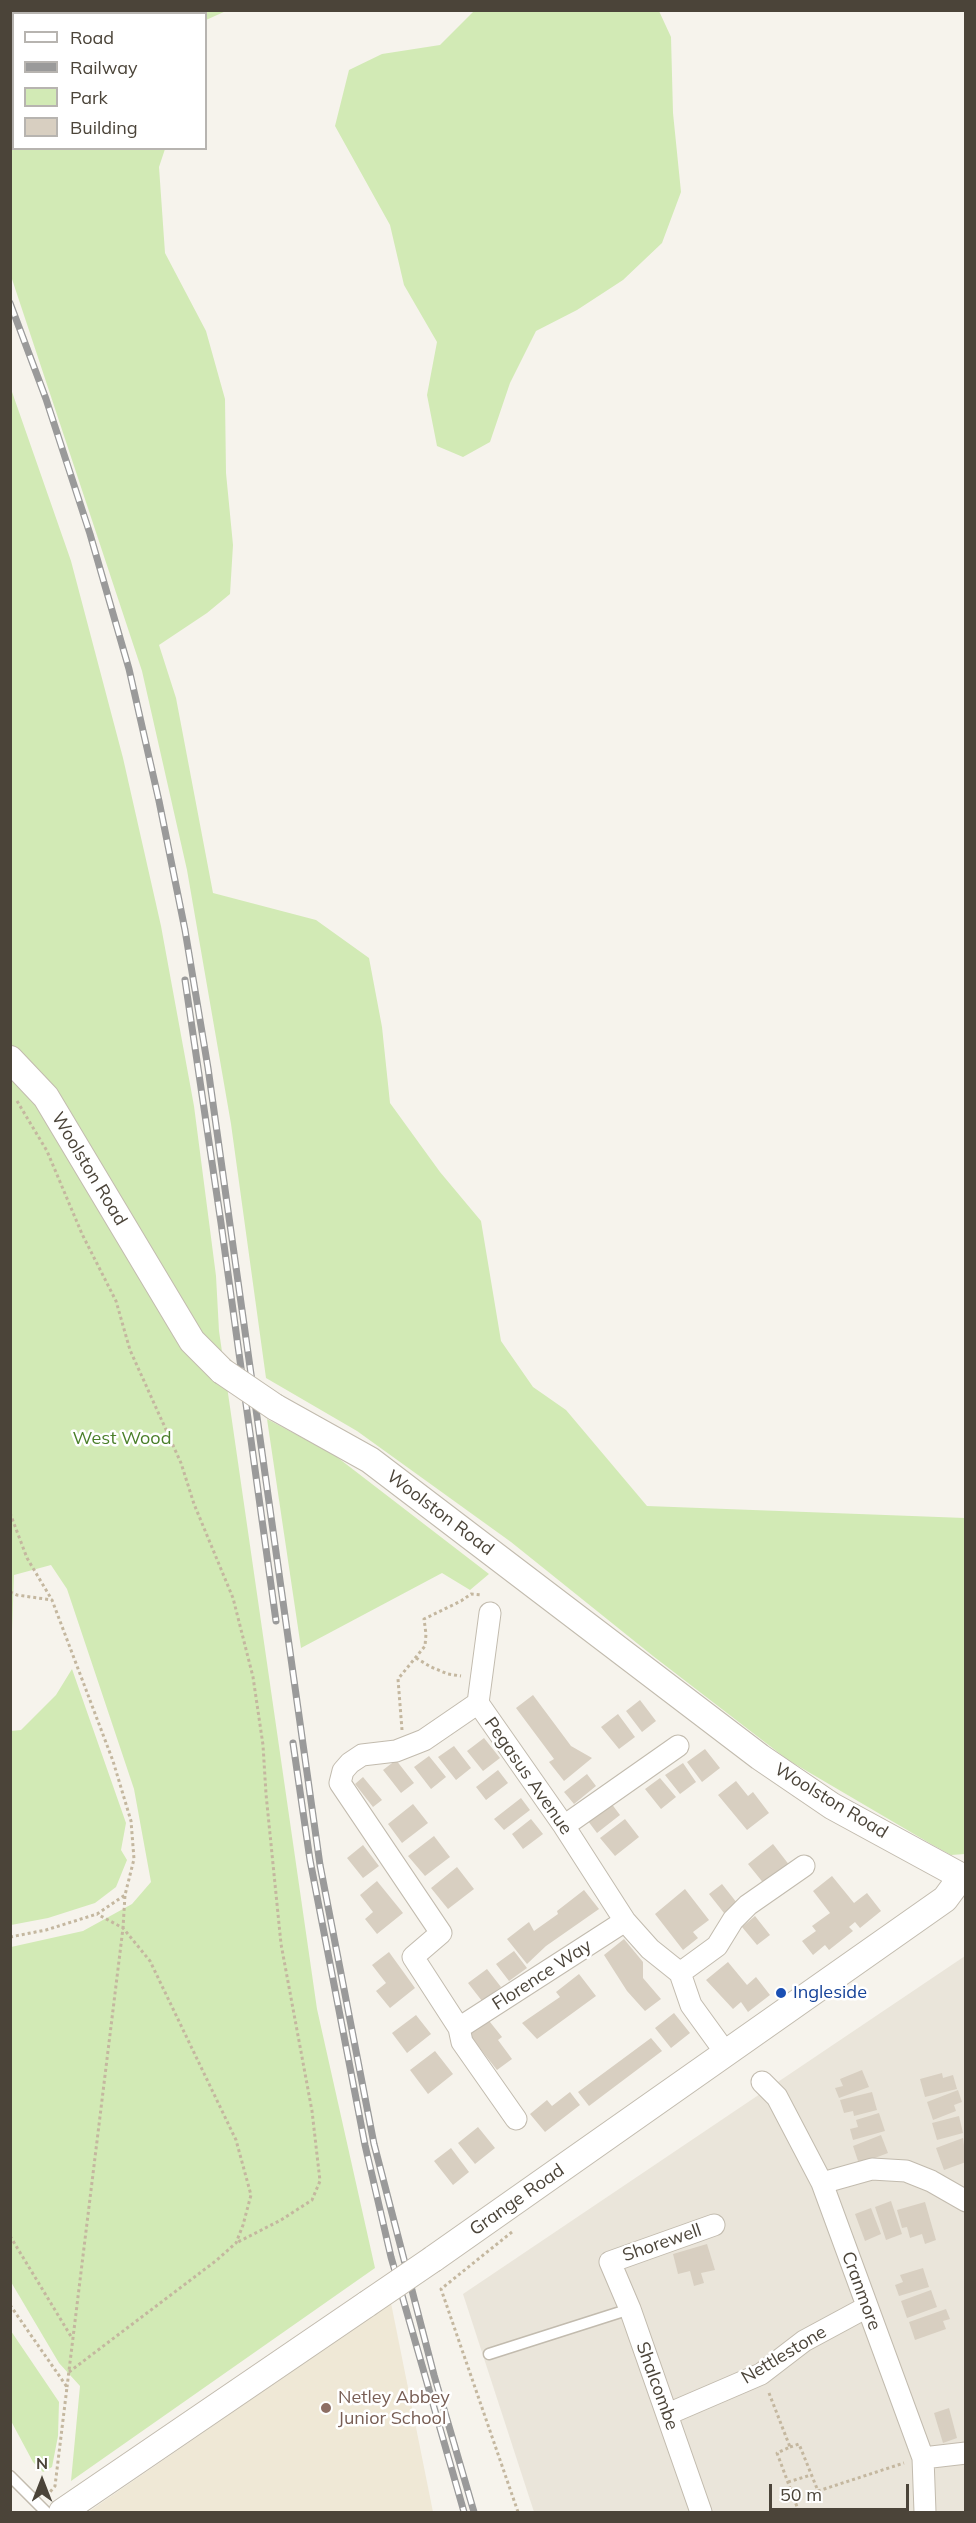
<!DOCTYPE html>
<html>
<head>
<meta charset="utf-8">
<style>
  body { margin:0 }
  #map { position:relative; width:976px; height:2523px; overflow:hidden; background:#f6f3ec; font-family:Mulish,sans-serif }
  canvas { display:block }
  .frame { position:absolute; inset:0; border:12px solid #4b4439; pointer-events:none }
  .legend { position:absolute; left:12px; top:12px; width:195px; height:138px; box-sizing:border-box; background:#fff; border:2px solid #b7b4b0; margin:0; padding:8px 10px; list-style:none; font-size:18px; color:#4b4439 }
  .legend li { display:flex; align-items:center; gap:12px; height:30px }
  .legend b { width:30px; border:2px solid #b7b4b0 }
  .north { position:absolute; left:12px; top:2451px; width:60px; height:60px; -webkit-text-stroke:4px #fff; paint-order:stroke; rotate:0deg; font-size:16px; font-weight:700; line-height:24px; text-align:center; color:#4b4439 }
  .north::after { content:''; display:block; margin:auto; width:21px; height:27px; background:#4b4439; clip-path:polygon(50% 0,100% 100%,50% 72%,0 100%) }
  .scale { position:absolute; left:769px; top:2484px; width:140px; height:27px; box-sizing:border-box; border:3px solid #4b4439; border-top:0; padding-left:8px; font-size:18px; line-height:21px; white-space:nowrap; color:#4b4439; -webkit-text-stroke:4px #fff; paint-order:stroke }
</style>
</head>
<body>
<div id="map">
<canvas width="976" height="2523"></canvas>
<div class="frame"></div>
<ul class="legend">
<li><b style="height:8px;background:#fff"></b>Road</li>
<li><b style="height:8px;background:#9a9a9a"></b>Railway</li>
<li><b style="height:16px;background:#d2eab5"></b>Park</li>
<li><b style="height:16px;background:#d8cfc1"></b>Building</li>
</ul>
<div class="north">N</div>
<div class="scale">50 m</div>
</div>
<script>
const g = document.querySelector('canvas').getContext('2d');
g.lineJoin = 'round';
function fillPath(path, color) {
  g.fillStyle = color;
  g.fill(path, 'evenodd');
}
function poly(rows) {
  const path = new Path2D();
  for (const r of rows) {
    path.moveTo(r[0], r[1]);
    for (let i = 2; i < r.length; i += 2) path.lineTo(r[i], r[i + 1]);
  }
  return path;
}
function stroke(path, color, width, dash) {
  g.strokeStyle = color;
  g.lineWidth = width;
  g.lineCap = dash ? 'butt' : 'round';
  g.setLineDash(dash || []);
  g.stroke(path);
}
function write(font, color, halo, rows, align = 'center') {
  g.font = font + ' Mulish,sans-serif';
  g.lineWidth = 5;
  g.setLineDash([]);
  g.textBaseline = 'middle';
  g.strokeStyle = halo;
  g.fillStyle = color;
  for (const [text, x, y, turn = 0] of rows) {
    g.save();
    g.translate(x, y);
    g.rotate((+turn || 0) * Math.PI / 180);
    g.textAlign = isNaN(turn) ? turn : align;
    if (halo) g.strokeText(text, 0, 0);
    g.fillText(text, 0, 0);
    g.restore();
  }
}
fillPath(poly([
  [965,1956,965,2512,534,2512,463,2294]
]), '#eae5da');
fillPath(poly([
  [391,2303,433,2512,88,2512]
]), '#efe8d6');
fillPath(poly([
  [475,10,659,11,671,37,673,113,681,192,662,243,623,280,577,310,536,331,510,383,490,442,463,457,437,446,427,395,437,342,404,285,390,225,335,126,349,70,382,54,440,45],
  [10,11,226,11,206,20,206,14,14,14,14,148,165,149,159,167,165,253,206,331,225,399,226,473,233,545,230,594,207,613,159,645,176,698,213,893,316,920,369,958,382,1027,390,1103,440,1172,481,1221,501,1341,533,1387,566,1410,647,1506,965,1518,965,1854,951,1855,931,1844,788,1760,653,1656,511,1542,357,1431,266,1378,231,1124,187,870,142,671,11,276],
  [11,389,71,561,123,758,161,926,194,1106,216,1276,219,1331,317,2009,375,2268,71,2481,80,2386,59,2363,11,2282,11,1947,83,1931,132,1904,151,1882,134,1789,67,1589,51,1565,14,1575,11,1660],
  [267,1419,333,1454,489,1574,470,1590,442,1573,301,1648],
  [72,1669,126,1823,121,1850,127,1860,116,1887,95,1903,48,1918,11,1925,11,1731,21,1730,56,1695],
  [11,2331,59,2402,58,2436,52,2467,43,2472,33,2462,11,2421]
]), '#d2eab5');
fillPath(poly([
  [533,1695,571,1746,592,1758,564,1781,549,1762,554,1759,516,1708],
  [640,1700,656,1721,642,1732,626,1711],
  [618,1714,635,1737,619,1749,601,1727],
  [484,1738,500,1758,483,1771,467,1751],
  [454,1746,471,1768,456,1780,438,1757],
  [705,1749,720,1768,702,1782,687,1762],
  [429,1756,446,1777,431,1789,414,1767],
  [396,1760,414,1783,401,1793,383,1770],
  [683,1763,696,1782,680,1794,665,1775],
  [498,1770,508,1783,486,1800,476,1787],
  [587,1774,596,1786,574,1804,564,1792],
  [363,1777,382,1800,373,1807,355,1784],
  [660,1778,676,1797,661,1809,645,1789],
  [736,1781,748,1796,753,1792,769,1813,747,1830,718,1795],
  [521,1798,530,1810,504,1830,494,1819],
  [611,1803,620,1815,597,1833,588,1821],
  [413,1804,428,1823,402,1843,388,1824],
  [531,1819,543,1834,523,1849,512,1834],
  [625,1819,639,1837,615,1856,600,1838],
  [434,1836,450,1857,425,1876,408,1856],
  [773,1844,790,1866,765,1885,748,1864],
  [363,1845,379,1866,363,1878,347,1858],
  [457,1867,474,1889,448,1909,431,1888],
  [832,1876,854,1903,867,1893,881,1911,860,1928,855,1922,849,1927,853,1931,829,1950,825,1945,813,1955,802,1941,816,1931,812,1926,830,1913,813,1891],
  [377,1881,403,1913,377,1934,365,1919,373,1912,360,1895],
  [722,1884,737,1903,724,1913,709,1894],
  [685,1889,709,1920,693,1932,698,1938,683,1950,655,1914],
  [584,1890,599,1909,546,1946,527,1964,507,1939,529,1922,534,1931,558,1914,557,1911],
  [755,1916,770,1935,757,1945,742,1927],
  [624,1939,643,1962,643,1978,661,1999,645,2011,627,1991,604,1955],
  [514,1951,527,1968,509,1981,496,1964],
  [389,1952,415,1988,390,2008,376,1991,386,1983,372,1965],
  [728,1962,747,1985,756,1977,770,1995,748,2012,741,2002,733,2009,706,1980],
  [487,1969,501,1987,482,2001,468,1983],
  [579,1974,596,1996,537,2039,522,2023,560,1997,556,1992],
  [674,2013,690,2033,671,2048,655,2028],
  [416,2015,431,2034,407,2053,392,2033],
  [486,2017,502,2037,498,2040,512,2059,497,2070,467,2032],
  [651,2038,662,2051,589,2106,578,2092],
  [435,2051,453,2074,428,2094,410,2070],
  [862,2070,869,2087,839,2098,835,2088,843,2086,840,2079],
  [942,2073,943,2078,953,2075,957,2089,925,2097,920,2079],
  [958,2090,962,2102,954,2105,956,2111,933,2120,927,2102],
  [570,2092,580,2105,545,2132,530,2114,547,2100,552,2106],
  [872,2092,877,2110,854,2116,853,2111,844,2113,840,2100],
  [879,2113,885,2131,853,2140,850,2129,858,2127,856,2120],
  [959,2116,963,2133,937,2140,932,2123],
  [478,2127,495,2148,475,2164,458,2143],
  [881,2135,888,2153,859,2164,853,2146],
  [963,2138,966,2162,944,2170,936,2148],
  [451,2148,469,2172,453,2185,434,2161],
  [891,2201,902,2234,886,2240,875,2207],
  [925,2202,936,2240,925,2244,922,2234,910,2238,907,2227,902,2228,897,2210],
  [871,2208,881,2234,865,2241,855,2214],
  [707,2244,715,2270,701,2273,704,2283,694,2286,690,2271,678,2274,673,2254],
  [923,2268,929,2287,899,2296,895,2285,903,2282,900,2275],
  [931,2290,937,2307,907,2318,901,2301],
  [946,2309,950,2319,943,2321,946,2329,915,2340,909,2322],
  [949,2408,957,2438,943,2443,934,2413]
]), '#d8cfc1');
const service = poly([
  [489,2354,630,2309],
  [10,2476,46,2512]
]);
const minor = poly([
  [478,1703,490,1613],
  [564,1826,678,1746],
  [680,1973,717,1946,733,1920,748,1905,804,1866],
  [459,2028,625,1921],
  [762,2082,777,2097,822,2183,923,2458,925,2512],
  [516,2119,462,2042,459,2028,413,1957,441,1933,340,1783,343,1771,350,1763,362,1755,396,1751,424,1740,478,1703,564,1826,625,1921,650,1949,680,1973,691,2005,725,2052],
  [822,2183,872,2169,906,2171,931,2181,966,2201],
  [668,2414,761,2374,804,2341,867,2307],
  [923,2458,966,2453],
  [701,2512,630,2309,610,2262,714,2225]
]);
const tertiary = poly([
  [10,1059,46,1097,192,1341,222,1371],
  [275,1407,370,1460,760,1757,832,1806,966,1879],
  [433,2259,945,1899,962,1876],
  [62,2512,367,2304]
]);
stroke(service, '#c2bbae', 13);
stroke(minor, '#c2bbae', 23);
stroke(tertiary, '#c2bbae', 28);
stroke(poly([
  [17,1101,47,1151,82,1234,116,1301,130,1350,181,1463,194,1504,233,1598,253,1677,263,1745,266,1794,281,1944,312,2111,320,2181,312,2200,281,2220,236,2243],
  [10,1513,27,1558,52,1600,113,1761,131,1821,134,1859,125,1895,123,1928,67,2387],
  [10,1592,17,1595,52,1600],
  [416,1658,431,1667,448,1674,461,1676],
  [402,1730,398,1679,425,1646,426,1634,424,1619,461,1601,471,1594,482,1595],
  [10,1937,46,1930,97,1914,125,1895],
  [512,2232,441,2289,518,2512],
  [10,2236,72,2338],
  [10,2305,67,2387,55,2486,50,2492],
  [69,2372,217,2260,236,2243,243,2225,251,2195,236,2140,150,1961,123,1928,97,1914],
  [769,2393,790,2447,777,2453,799,2512],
  [790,2447,799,2444,818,2491,904,2463],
  [788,2482,811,2475]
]), '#c4b79f', 3, [3, 3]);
stroke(service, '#fff', 10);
stroke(minor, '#fff', 21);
stroke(tertiary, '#fff', 26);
const rail = poly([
  [10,303,46,399,90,534,129,669,159,801,185,930,208,1068,320,1865,374,2144,434,2375,474,2512],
  [185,980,221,1223,276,1621],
  [293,1743,310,1860,365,2145,391,2257,464,2512]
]);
stroke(rail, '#9a9a9a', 7);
stroke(rail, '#fff', 4.5, [14]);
const tertiaryBridge = poly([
  [222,1371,275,1407],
  [367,2304,433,2259]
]);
stroke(tertiaryBridge, '#c2bbae', 28, []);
stroke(tertiaryBridge, '#fff', 26);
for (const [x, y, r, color] of [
  [781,1993,6,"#1a4fb4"],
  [326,2408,6,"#8d6e63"]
]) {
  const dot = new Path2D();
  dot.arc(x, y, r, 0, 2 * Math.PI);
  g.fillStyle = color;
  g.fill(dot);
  stroke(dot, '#fff', 2);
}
write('18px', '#4b4439', '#fff', [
  ["Woolston Road",89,1169,59],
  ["Woolston Road",440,1513,37],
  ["Pegasus Avenue",528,1776,55],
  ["Woolston Road",831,1801,31],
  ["Florence Way",542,1975,-33],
  ["Grange Road",517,2200,-35],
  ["Shorewell",662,2243,-19],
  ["Cranmore",861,2291,70],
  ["Nettlestone",784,2355,-31],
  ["Shalcombe",657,2386,70]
]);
write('18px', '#4a7f2a', '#fff', [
  ["West Wood",122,1439]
]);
write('18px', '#164399', '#fff', [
  ["Ingleside",793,1993]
], 'left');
write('18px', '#785e54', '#fff', [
  ["Netley Abbey",338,2398],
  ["Junior School",338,2419]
], 'left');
</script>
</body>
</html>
